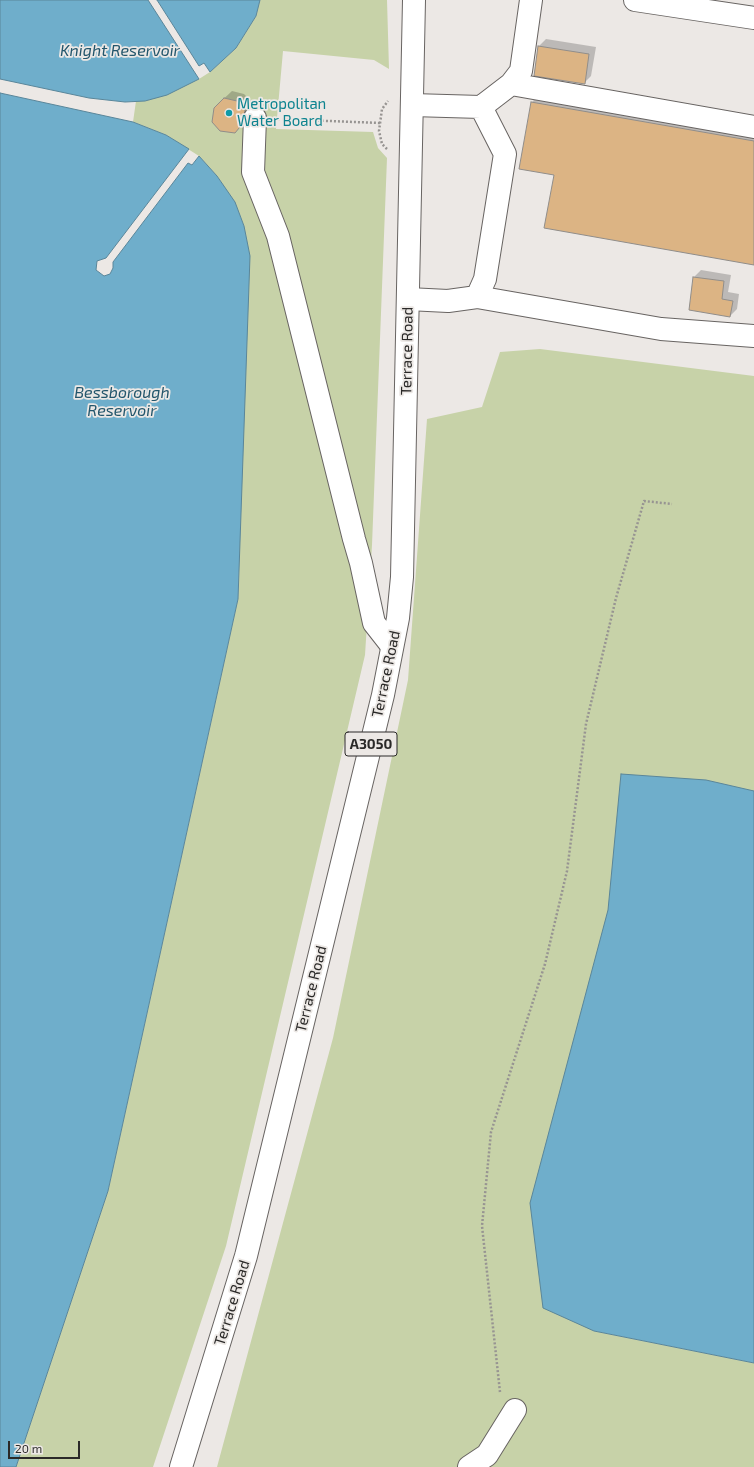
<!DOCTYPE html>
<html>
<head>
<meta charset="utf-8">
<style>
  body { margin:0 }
  #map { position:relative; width:754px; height:1467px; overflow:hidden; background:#ece8e5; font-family:"Exo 2",sans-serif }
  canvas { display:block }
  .scale { position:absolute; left:8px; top:1441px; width:72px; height:18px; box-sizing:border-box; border:2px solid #2a2928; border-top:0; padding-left:5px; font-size:12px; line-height:14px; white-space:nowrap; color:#2a2928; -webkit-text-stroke:3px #ece8e5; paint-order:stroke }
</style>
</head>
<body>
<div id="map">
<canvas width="754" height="1467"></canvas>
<div class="scale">20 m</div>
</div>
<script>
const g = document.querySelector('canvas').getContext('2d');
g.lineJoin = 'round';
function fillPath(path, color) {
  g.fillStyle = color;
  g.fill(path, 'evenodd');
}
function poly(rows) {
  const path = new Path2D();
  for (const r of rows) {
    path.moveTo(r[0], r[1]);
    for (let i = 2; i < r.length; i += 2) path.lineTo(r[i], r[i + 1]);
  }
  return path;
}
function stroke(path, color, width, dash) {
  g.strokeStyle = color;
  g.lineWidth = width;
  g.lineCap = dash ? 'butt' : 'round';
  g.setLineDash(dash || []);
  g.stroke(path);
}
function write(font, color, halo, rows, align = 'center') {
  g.font = font + ' "Exo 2",sans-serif';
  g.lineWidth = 3.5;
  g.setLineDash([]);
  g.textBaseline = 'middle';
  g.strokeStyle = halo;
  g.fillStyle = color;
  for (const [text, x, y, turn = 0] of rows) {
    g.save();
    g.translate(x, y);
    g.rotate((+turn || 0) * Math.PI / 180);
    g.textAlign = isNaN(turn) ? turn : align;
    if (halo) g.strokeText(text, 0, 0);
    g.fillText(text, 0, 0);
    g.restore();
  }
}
fillPath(poly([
  [260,0,387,0,389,69,374,60,283,51,276,129,373,132,378,148,387,158,372,545,365,655,226,1246,153,1467,16,1467,108,1191,238,599,244,226,234,202,217,176,199,156,166,135,133,122,136,101,145,101,199,79,210,72,236,48,256,16],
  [540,349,754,376,754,908,594,1331,754,1363,754,1467,217,1467,333,1038,408,680,427,419,482,407,500,352]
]), '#c7d2a8');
const water = poly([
  [0,0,148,0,199,79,167,95,145,101,125,102,89,98,0,79,0,0],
  [157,0,260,0,256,16,236,48,210,72,204,63,199,66,157,0],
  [0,93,133,122,166,135,189,149,106,258,97,261,96,270,104,276,110,274,113,268,113,262,188,163,192,165,199,156,217,176,235,202,244,226,250,256,238,599,108,1191,16,1467,0,1467,0,93],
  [621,774,706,780,754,791,754,1363,594,1331,543,1308,530,1203,608,910,621,774]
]);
fillPath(water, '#6faecb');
stroke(water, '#5a869a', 1);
fillPath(poly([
  [546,39,596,47,591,76,584,83,539,46],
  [545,89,754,126,754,264,555,174,532,102],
  [232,91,244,94,252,102,251,114,234,131,214,108],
  [701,270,731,275,728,292,739,294,737,309,730,316,694,277]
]), '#0003');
const building = poly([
  [538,46,589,54,585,84,534,76,538,46],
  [224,98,237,101,245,109,244,122,235,133,220,131,212,122,214,108,224,98],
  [531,102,754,141,754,265,544,228,554,175,519,169,531,102],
  [693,277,724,281,722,299,733,301,730,317,689,310,693,277]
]);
fillPath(building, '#dcb484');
stroke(building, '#908d8a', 1);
const minor = poly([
  [635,0,754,18],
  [511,84,754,127],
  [481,107,511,84,521,71,531,0],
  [255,118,253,172,278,236,354,539,361,563,374,623,392,646],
  [477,297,661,329,754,336],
  [408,299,448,301,477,297,485,279,505,154,481,107,412,105],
  [469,1467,487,1455,515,1410]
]);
const major = poly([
  [181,1467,246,1256,383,695,398,618,402,577,414,0]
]);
stroke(minor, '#686462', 24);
stroke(major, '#686462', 24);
stroke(poly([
  [278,119,380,123],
  [387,149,382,144,379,131,382,109,388,101],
  [500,1392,482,1226,491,1132,545,964,567,871,586,724,616,598,644,501,672,504]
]), '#979492', 2.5, [2, 2]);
stroke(minor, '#fff', 22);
stroke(major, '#fff', 22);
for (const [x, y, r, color] of [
  [229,113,4,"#0f9aa8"]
]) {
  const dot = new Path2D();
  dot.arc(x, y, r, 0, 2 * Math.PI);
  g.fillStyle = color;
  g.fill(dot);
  stroke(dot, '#ece8e5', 1.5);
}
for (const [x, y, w] of [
  [371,744,52]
]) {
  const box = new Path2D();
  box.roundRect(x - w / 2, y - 12, w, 24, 3);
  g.fillStyle = '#ece8e5';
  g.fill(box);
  stroke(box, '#2a2928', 1);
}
write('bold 14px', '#2a2928', null, [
  ["A3050",371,744]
]);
write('15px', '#0d838f', '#ece8e5', [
  ["Metropolitan",237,104],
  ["Water Board",237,121]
], 'left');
write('15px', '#2a2928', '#ece8e5', [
  ["Terrace Road",407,351,-89],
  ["Terrace Road",386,674,-78],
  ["Terrace Road",311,989,-76],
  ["Terrace Road",232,1303,-73]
]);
write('italic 16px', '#23566c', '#ece8e5', [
  ["Knight Reservoir",120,51],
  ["Bessborough",122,393],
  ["Reservoir",122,411]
]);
</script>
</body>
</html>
